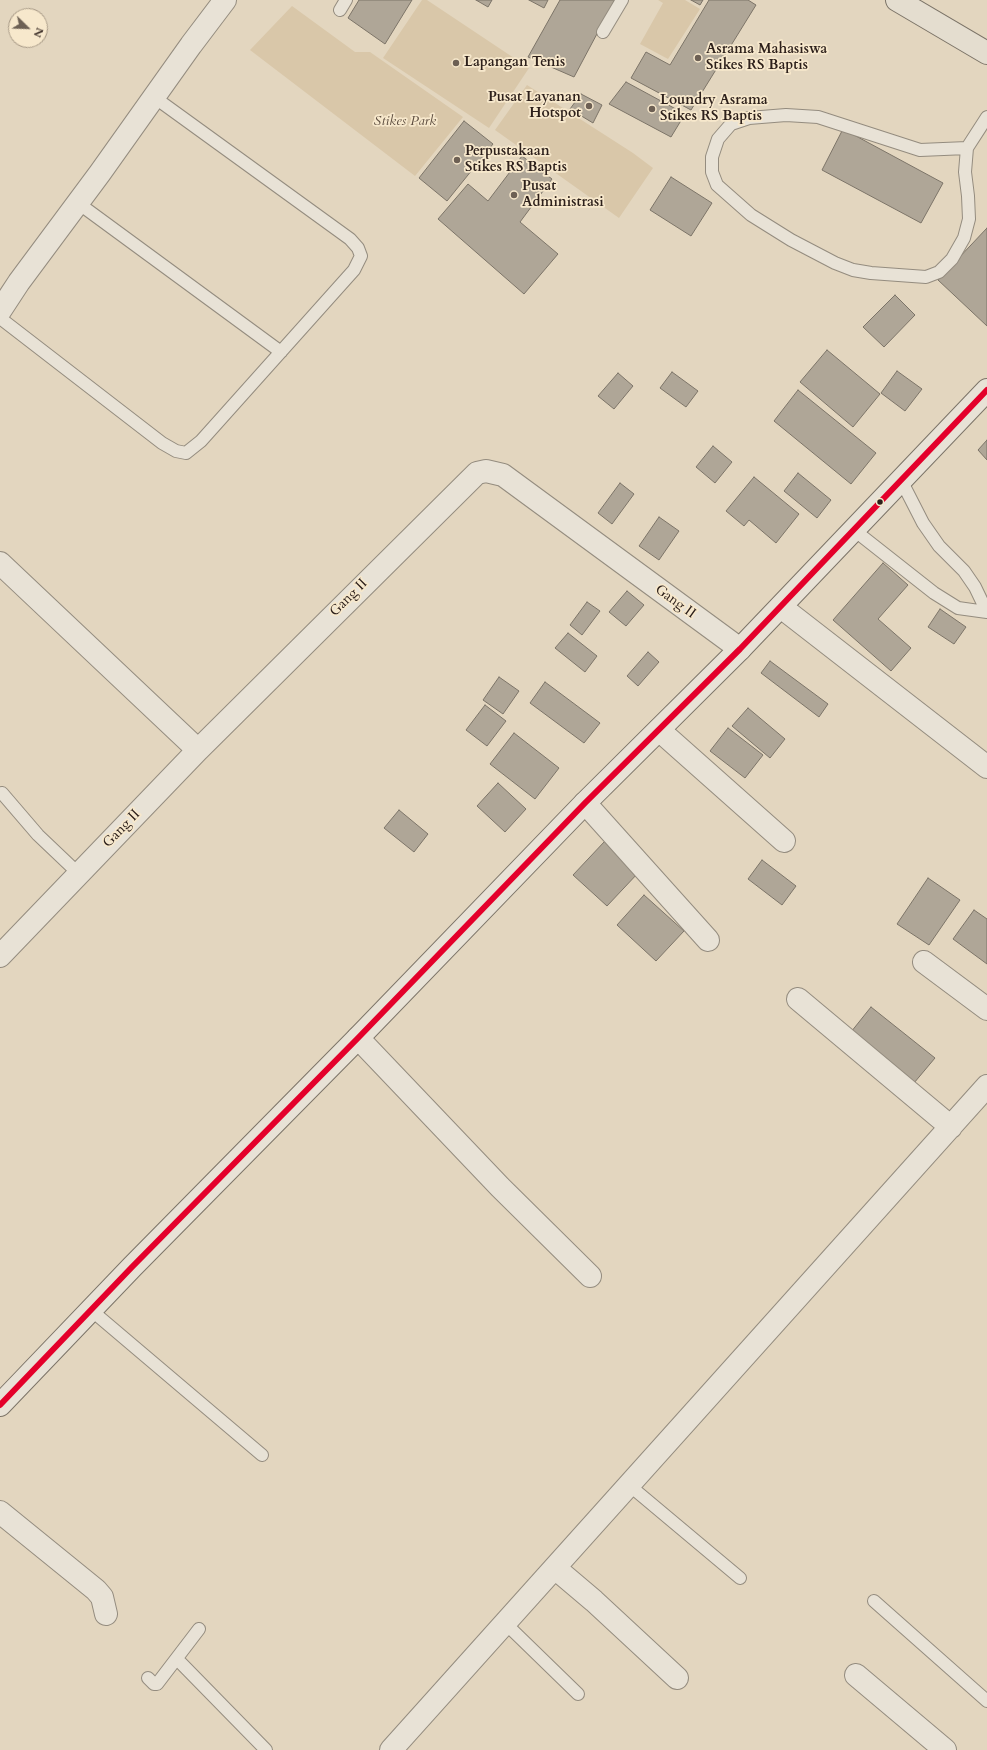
<!DOCTYPE html>
<html>
<head>
<meta charset="utf-8">
<style>
  body { margin:0 }
  #map { position:relative; width:987px; height:1750px; overflow:hidden; background:#e3d6bf; font-family:Cardo,serif }
  canvas { display:block }
  .north { position:absolute; left:8px; top:8px; width:40px; height:40px; box-sizing:border-box; background:#f7e8cc; border:1px solid #a69885; border-radius:50%; rotate:113deg; font-size:11px; font-weight:700; line-height:16px; text-align:center; color:#2d201b }
  .north::after { content:''; display:block; margin:auto; width:14px; height:18px; background:#6d6054; clip-path:polygon(50% 0,100% 100%,50% 72%,0 100%) }
</style>
</head>
<body>
<div id="map">
<canvas width="987" height="1750"></canvas>
<div class="north">N</div>
</div>
<script>
const g = document.querySelector('canvas').getContext('2d');
g.lineJoin = 'round';
function fillPath(path, color) {
  g.fillStyle = color;
  g.fill(path, 'evenodd');
}
function poly(rows) {
  const path = new Path2D();
  for (const r of rows) {
    path.moveTo(r[0], r[1]);
    for (let i = 2; i < r.length; i += 2) path.lineTo(r[i], r[i + 1]);
  }
  return path;
}
function stroke(path, color, width, dash) {
  g.strokeStyle = color;
  g.lineWidth = width;
  g.lineCap = dash ? 'butt' : 'round';
  g.setLineDash(dash || []);
  g.stroke(path);
}
function write(font, color, halo, rows, align = 'center') {
  g.font = font + ' Cardo,serif';
  g.lineWidth = 3.5;
  g.setLineDash([]);
  g.textBaseline = 'middle';
  g.strokeStyle = halo;
  g.fillStyle = color;
  for (const [text, x, y, turn = 0] of rows) {
    g.save();
    g.translate(x, y);
    g.rotate((+turn || 0) * Math.PI / 180);
    g.textAlign = isNaN(turn) ? turn : align;
    if (halo) g.strokeText(text, 0, 0);
    g.fillText(text, 0, 0);
    g.restore();
  }
}
fillPath(poly([
  [422,0,427,0,529,68,489,128,383,58],
  [658,0,685,0,700,9,668,59,640,44,663,3],
  [292,6,355,52,370,52,463,117,415,176,250,50],
  [527,85,633,153,653,168,619,218,495,130]
]), '#d9c7a9');
const building = poly([
  [359,0,412,0,385,44,348,18,359,0],
  [476,0,492,0,488,7,476,0],
  [529,0,548,0,544,8,529,0],
  [560,0,615,0,574,77,528,57,560,0],
  [691,0,703,0,700,5,691,0],
  [709,0,748,0,756,5,691,110,631,78,646,52,670,65,709,0],
  [626,82,685,114,671,137,609,104,626,82],
  [581,94,602,105,593,123,570,109,581,94],
  [464,121,493,144,447,201,419,178,464,121],
  [843,129,943,183,921,223,822,170,843,129],
  [522,156,552,179,520,222,558,254,524,294,438,219,468,184,488,201,522,156],
  [671,177,712,203,691,236,650,210,671,177],
  [987,228,987,326,938,280,987,228],
  [895,295,915,315,884,347,863,327,895,295],
  [827,350,880,394,853,427,800,382,827,350],
  [897,371,922,389,905,411,881,393,897,371],
  [672,372,698,391,686,407,660,388,672,372],
  [618,373,633,386,614,409,598,396,618,373],
  [798,390,876,453,851,484,774,421,798,390],
  [987,440,987,460,978,450,987,440],
  [713,446,732,462,715,483,696,467,713,446],
  [798,473,831,500,817,518,784,491,798,473],
  [754,477,799,514,776,543,749,520,744,526,726,511,754,477],
  [620,483,634,494,612,524,598,513,620,483],
  [659,517,679,531,659,560,639,546,659,517],
  [883,563,908,585,878,619,911,648,891,671,833,620,883,563],
  [627,591,644,605,626,626,609,612,627,591],
  [587,602,600,611,582,635,570,625,587,602],
  [940,609,966,627,954,644,928,627,940,609],
  [568,633,597,656,585,672,555,648,568,633],
  [648,652,659,662,638,686,627,676,648,652],
  [770,661,828,704,819,717,761,673,770,661],
  [499,677,519,691,503,714,483,700,499,677],
  [545,682,600,723,584,743,530,703,545,682],
  [485,705,506,721,487,746,466,730,485,705],
  [748,708,785,739,770,758,732,726,748,708],
  [728,728,763,755,745,778,710,751,728,728],
  [514,733,559,768,535,799,490,764,514,733],
  [498,783,526,809,505,832,477,806,498,783],
  [399,810,428,834,414,852,384,828,399,810],
  [605,841,639,872,607,906,573,875,605,841],
  [762,860,796,886,782,905,748,879,762,860],
  [928,878,960,900,929,945,897,924,928,878],
  [644,895,684,931,656,961,617,925,644,895],
  [974,910,987,919,987,964,953,939,974,910],
  [871,1007,935,1058,914,1083,851,1032,871,1007]
]);
fillPath(building, '#afa697');
stroke(building, '#7c7468', 1);
const lane = poly([
  [340,10,346,0],
  [603,32,622,0],
  [967,148,920,150,818,117,786,115,749,118,731,124,718,139,712,157,712,172,717,185,751,215,791,240,835,263,853,270,871,273,926,277,939,272,952,259,964,238,969,219,968,196,965,172,967,148,987,117],
  [78,203,281,352],
  [0,318,162,443,176,451,186,453,201,441,354,270,361,256,358,248,350,239,154,97],
  [901,480,923,523,939,546,964,571,975,587,987,612],
  [854,530,934,593,958,608,987,612],
  [2,793,38,835,79,874],
  [91,1310,262,1455],
  [629,1485,740,1578],
  [874,1601,987,1701],
  [505,1623,578,1694],
  [177,1659,266,1750],
  [148,1678,154,1684,157,1684,199,1629]
]);
const street = poly([
  [0,311,19,282,100,173,191,45,225,0],
  [0,563,198,750],
  [781,607,987,767],
  [659,730,784,841],
  [585,803,708,940],
  [0,956,198,750,477,473,486,471,503,475,740,649],
  [924,962,987,1009],
  [798,999,951,1127],
  [358,1038,500,1187,590,1276],
  [0,1512,96,1590,102,1597,106,1614],
  [555,1568,594,1601,677,1678],
  [856,1675,945,1750],
  [391,1750,987,1086]
]);
const secondary = poly([
  [0,1405,132,1267,358,1038,585,803,740,649,987,390]
]);
const primary = poly([
  [897,0,987,53]
]);
stroke(lane, '#948c7f', 14);
stroke(street, '#948c7f', 24);
stroke(secondary, '#7c7468', 24);
stroke(primary, '#7c7468', 24);
stroke(lane, '#e8e2d6', 12);
stroke(street, '#e8e2d6', 22);
stroke(secondary, '#e8e2d6', 22);
stroke(primary, '#e4ddcf', 22);
stroke(poly([
  [0,1405,132,1267,358,1038,585,803,740,649,987,390]
]), '#e4002b', 6);
for (const [x, y, r, color] of [
  [698,58,4,"#6d6054"],
  [456,63,4,"#6d6054"],
  [589,106,4,"#6d6054"],
  [652,109,4,"#6d6054"],
  [457,160,4,"#6d6054"],
  [514,195,4,"#6d6054"],
  [880,502,3.5,"#2d201b"]
]) {
  const dot = new Path2D();
  dot.arc(x, y, r, 0, 2 * Math.PI);
  g.fillStyle = color;
  g.fill(dot);
  stroke(dot, '#f7e8cc', 1.5);
}
write('bold 14px', '#2d201b', '#f7e8cc', [
  ["Asrama Mahasiswa",706,50],
  ["Stikes RS Baptis",706,66],
  ["Lapangan Tenis",464,63],
  ["Pusat Layanan",581,98,"right"],
  ["Hotspot",581,114,"right"],
  ["Loundry Asrama",660,101],
  ["Stikes RS Baptis",660,117],
  ["Perpustakaan",465,152],
  ["Stikes RS Baptis",465,168],
  ["Pusat",522,187],
  ["Administrasi",522,203]
], 'left');
write('italic 14px', '#5e4e40', '#f7e8cc', [
  ["Stikes Park",405,122]
]);
write('14px', '#2d201b', '#f7e8cc', [
  ["Gang II",349,598,-45],
  ["Gang II",675,602,36],
  ["Gang II",122,829,-46]
]);
</script>
</body>
</html>
